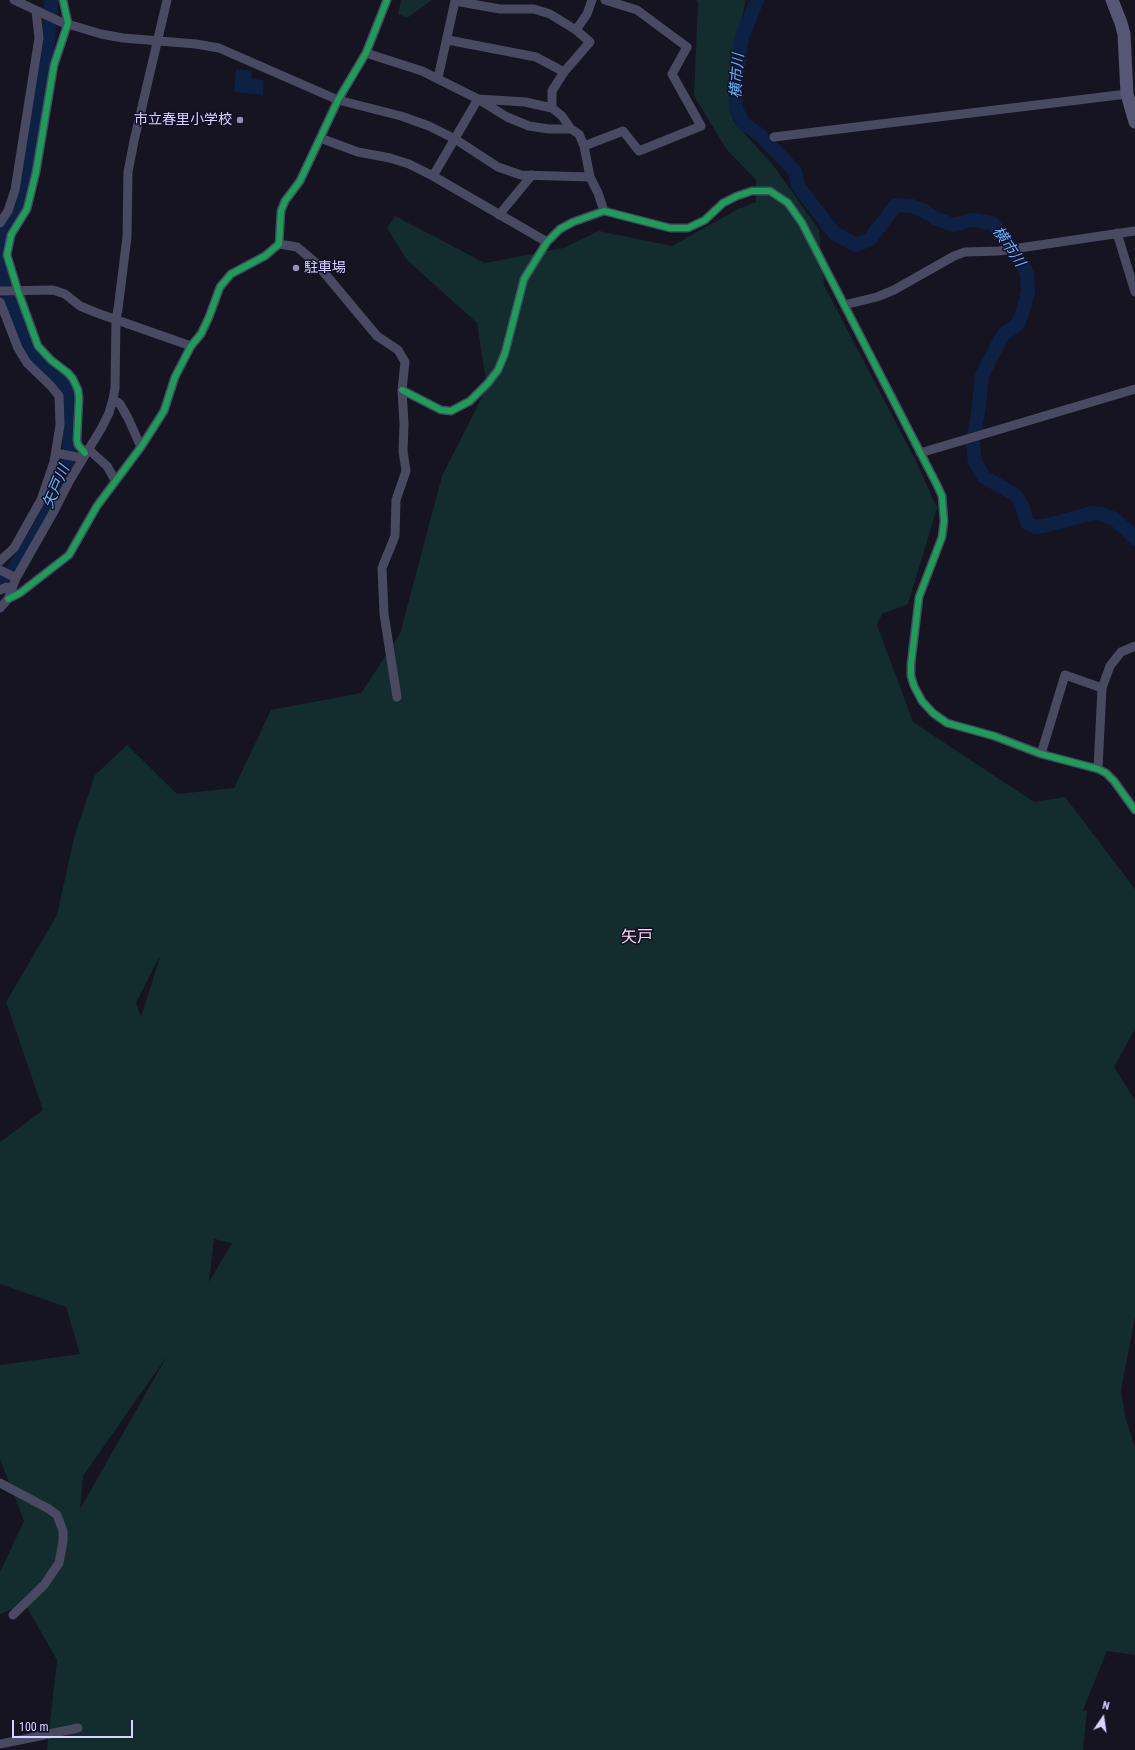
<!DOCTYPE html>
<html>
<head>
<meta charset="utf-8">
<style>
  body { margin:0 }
  #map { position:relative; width:1135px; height:1750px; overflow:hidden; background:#161421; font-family:"Roboto Condensed",sans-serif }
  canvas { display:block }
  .north { position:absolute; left:1083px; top:1698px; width:40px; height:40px; -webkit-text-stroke:3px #130f26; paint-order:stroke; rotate:13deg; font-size:11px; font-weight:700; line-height:16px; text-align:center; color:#d9d4ff }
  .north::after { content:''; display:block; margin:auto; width:14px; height:18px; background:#d9d4ff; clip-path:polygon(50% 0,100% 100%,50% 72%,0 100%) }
  .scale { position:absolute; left:12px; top:1720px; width:121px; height:18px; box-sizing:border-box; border:2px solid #d9d4ff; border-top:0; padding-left:5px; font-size:12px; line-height:14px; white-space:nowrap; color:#d9d4ff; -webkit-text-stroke:3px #130f26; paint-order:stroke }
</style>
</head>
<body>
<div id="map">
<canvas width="1135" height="1750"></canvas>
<div class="north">N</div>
<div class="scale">100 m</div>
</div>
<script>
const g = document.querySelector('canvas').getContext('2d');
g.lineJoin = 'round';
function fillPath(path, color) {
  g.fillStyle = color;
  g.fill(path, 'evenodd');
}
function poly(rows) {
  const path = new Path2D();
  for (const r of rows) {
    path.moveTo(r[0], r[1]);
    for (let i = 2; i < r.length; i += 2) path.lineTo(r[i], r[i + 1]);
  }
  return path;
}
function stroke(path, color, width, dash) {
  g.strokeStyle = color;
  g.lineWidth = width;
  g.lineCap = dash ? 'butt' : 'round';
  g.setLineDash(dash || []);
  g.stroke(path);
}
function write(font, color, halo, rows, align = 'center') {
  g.font = font + ' "Roboto Condensed","Noto Sans JP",sans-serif';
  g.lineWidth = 3;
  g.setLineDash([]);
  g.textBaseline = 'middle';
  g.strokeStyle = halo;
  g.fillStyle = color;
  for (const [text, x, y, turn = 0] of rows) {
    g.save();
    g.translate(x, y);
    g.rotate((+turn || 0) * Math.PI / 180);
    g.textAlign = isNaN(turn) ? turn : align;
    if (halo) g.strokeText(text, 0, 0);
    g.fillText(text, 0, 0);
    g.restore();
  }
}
fillPath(poly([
  [401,0,432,0,407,18,398,14],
  [696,0,746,0,729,74,733,121,773,165,819,230,824,285,917,463,937,508,908,604,882,614,877,625,913,722,1034,802,1065,797,1135,889,1135,1029,1114,1067,1135,1100,1135,1317,1121,1390,1125,1416,1135,1448,1135,1655,1107,1651,1083,1710,1087,1711,1083,1750,47,1750,57,1660,25,1604,0,1614,0,1572,24,1521,0,1459,0,1365,80,1354,66,1307,0,1284,0,1142,43,1110,6,1002,57,915,74,838,95,775,127,745,177,794,234,788,271,710,361,693,400,634,442,476,487,387,477,323,407,260,387,228,395,216,485,263,563,248,599,231,672,246,738,209,756,202,756,180,727,150,694,96,698,2],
  [159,957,160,957,141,1017,136,1003],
  [214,1239,232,1243,209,1282],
  [167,1356,80,1509,83,1476]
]), '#132c2d');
fillPath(poly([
  [236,69,252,71,251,79,264,80,263,95,234,92]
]), '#0d2144');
stroke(poly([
  [757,0,742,37,735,87,736,109,744,124,760,135,795,171,798,186,834,233,856,245,870,239,896,205,912,206,924,211,937,219,953,225,972,220,992,223,1009,244,1015,255,1024,267,1027,274,1028,292,1023,311,1018,324,1003,335,982,375,979,405,973,443,975,462,984,477,1016,495,1023,508,1027,523,1035,527,1048,525,1092,513,1102,514,1114,519,1128,531,1135,539],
  [0,579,14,569,39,529,57,493,69,459,71,404,66,386,54,374,33,357,1,277,1,246,8,229,22,207,46,61,51,11,51,0]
]), '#0d2144', 14);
stroke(poly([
  [14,0,61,22,101,34,123,38,196,44,219,48,338,100,401,116,429,126,455,139,498,167,521,175,590,177],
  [63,0,68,23,54,65,36,172,27,209,11,235,7,255,18,291,38,346,51,360,68,373,73,379,78,390,79,398,77,440,78,445,85,453],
  [576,30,587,14,592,0],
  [448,40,536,57,564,72],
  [366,53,422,71,478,99,525,102,552,108],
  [438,78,455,1,500,9,534,9,550,14,576,30,590,42,564,72,552,91,552,108,562,116,571,129,579,134,584,146,590,177,598,193,604,211],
  [774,137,1127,94],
  [320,138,358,152,390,158,409,164,433,176,547,242],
  [584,146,623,131,639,151,701,126,672,74,687,47,637,10,605,0],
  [433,176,478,99,507,117,529,126,549,129,571,129],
  [499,215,532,175],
  [0,223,8,211,15,190,39,38,36,11],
  [1117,233,1135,292],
  [279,244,297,247,316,263,377,336,398,350,405,362,402,390,404,424,403,451,406,471,396,500,395,536,382,568,384,614,397,697],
  [0,291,53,290,65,294,80,306,97,313,191,346],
  [0,302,18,348,27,363,51,386,59,396,60,425,54,462,41,500,14,548,0,561],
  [844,305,877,297,894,290,954,256,965,252,999,251,1135,231],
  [402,390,441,410,451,411,470,401,488,383,498,370,505,353,524,279,547,242,560,229,573,222,604,211,670,228,688,228,705,220,723,203,737,196,752,191,770,191,788,203,802,223,937,485,942,496,944,521,942,537,919,597,911,664,911,676,914,686,922,701,933,713,947,723,994,736,1041,754,1098,769,1106,773,1114,781,1135,810],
  [113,399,120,404,128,418,141,447],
  [88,449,107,466,115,480],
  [56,453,82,458],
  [920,453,1135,389],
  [0,570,16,578],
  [0,590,7,587,11,589],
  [8,599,20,593,69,555,97,506,141,447,164,411,175,377,191,346,201,334,209,317,220,287,231,274,265,256,279,244,281,211,285,201,300,181,338,100,366,53,387,0],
  [0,608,8,599,16,578,53,513,70,480,101,429,109,413,113,399,115,388,116,319,118,309,127,237,128,172,134,141,167,0],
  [1041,754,1065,675,1102,688],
  [1098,769,1102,688,1110,666,1121,652,1135,646],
  [0,1483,49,1509,57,1515,63,1531,63,1541,59,1563,44,1585,13,1615],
  [0,1744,78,1728]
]), '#4a4962', 9);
stroke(poly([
  [1112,0,1121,23,1124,34,1127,94,1135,122]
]), '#575674', 13);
stroke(poly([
  [63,0,68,23,54,65,36,172,27,209,11,235,7,255,18,291,38,346,51,360,68,373,73,379,78,390,79,398,77,440,78,445,85,453],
  [402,390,441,410,451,411,470,401,488,383,498,370,505,353,524,279,547,242,560,229,573,222,604,211,670,228,688,228,705,220,723,203,737,196,752,191,770,191,788,203,802,223,937,485,942,496,944,521,942,537,919,597,911,664,911,676,914,686,922,701,933,713,947,723,994,736,1041,754,1098,769,1106,773,1114,781,1135,810],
  [8,599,20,593,69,555,97,506,141,447,164,411,175,377,191,346,201,334,209,317,220,287,231,274,265,256,279,244,281,211,285,201,300,181,338,100,366,53,387,0]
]), '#1a9f57', 6);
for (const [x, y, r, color] of [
  [240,120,4,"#9591b1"],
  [296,268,4,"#9591b1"]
]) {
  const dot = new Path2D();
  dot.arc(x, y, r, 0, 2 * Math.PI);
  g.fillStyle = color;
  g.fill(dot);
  stroke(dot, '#130f26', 1.5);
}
write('14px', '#d9d4ff', '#130f26', [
  ["市立春里小学校",232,120],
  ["駐車場",304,268,"left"]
], 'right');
write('italic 15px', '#62b6ff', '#130f26', [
  ["横市川",738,76,-86],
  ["横市川",1008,247,56],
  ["矢戸川",57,487,-67]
]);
write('16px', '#ffd6f0', '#130f26', [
  ["矢戸",637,938]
]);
</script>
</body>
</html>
